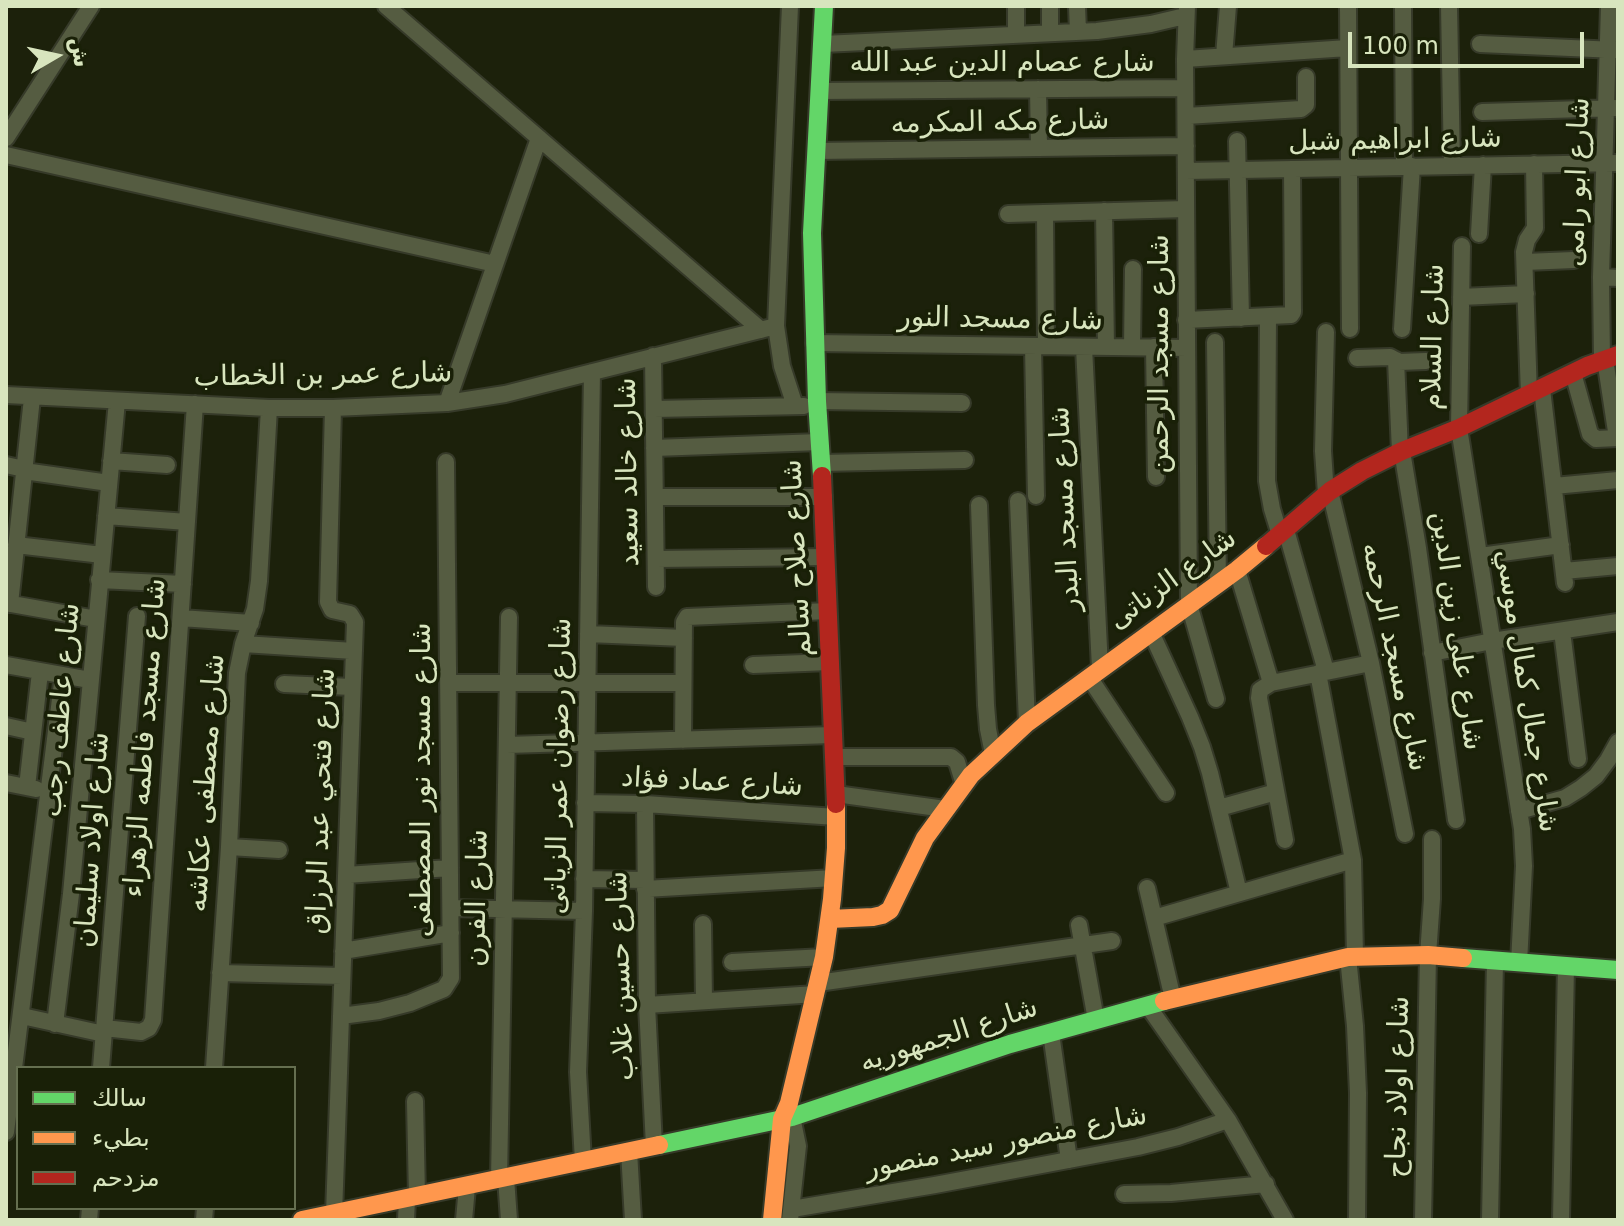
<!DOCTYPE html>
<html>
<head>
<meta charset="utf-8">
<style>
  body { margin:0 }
  #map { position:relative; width:1624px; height:1226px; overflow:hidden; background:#1c210b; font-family:"DejaVu Sans",Vazirmatn,sans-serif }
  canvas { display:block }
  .frame { position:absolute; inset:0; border:8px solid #d8e5be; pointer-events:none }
  .legend { position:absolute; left:16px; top:1066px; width:280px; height:144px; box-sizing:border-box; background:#192007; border:2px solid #656f50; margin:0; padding:10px 14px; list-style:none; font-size:24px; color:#d8e5be }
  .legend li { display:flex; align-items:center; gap:16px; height:40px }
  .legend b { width:40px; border:2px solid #656f50 }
  .north { position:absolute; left:16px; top:16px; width:80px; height:80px; -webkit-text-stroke:6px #192007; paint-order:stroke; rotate:81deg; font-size:22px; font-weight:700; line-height:32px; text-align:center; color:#d8e5be }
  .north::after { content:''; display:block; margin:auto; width:28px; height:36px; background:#d8e5be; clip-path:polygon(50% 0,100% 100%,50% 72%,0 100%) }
  .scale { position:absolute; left:1348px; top:32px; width:236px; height:36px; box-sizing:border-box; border:4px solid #d8e5be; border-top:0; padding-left:10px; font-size:24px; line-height:28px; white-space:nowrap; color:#d8e5be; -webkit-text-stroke:6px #192007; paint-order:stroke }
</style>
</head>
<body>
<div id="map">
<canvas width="1624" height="1226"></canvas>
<div class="frame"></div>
<ul class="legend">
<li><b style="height:10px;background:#63d668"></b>سالك</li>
<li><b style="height:10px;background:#ff974d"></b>بطيء</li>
<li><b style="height:10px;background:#b3261e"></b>مزدحم</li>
</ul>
<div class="north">ش</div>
<div class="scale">100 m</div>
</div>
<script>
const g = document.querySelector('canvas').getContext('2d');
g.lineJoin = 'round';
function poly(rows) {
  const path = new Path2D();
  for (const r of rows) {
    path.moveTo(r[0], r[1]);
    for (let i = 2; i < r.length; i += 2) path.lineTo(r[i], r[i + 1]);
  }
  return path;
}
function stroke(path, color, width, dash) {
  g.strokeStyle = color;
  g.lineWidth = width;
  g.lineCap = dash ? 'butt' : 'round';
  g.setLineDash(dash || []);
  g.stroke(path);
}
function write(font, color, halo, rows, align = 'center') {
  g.font = font + ' "DejaVu Sans",Vazirmatn,sans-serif';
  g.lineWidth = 7;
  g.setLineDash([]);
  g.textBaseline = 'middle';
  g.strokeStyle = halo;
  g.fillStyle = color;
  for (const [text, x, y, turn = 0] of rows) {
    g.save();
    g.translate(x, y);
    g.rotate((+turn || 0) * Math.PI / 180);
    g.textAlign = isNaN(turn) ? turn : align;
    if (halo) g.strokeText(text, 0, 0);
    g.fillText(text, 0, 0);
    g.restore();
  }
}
const street = poly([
  [386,6,761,330],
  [790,6,776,326,782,366,795,406],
  [1016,6,1016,35],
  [1077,6,1078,32],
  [1187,6,1185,59,1189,604,1216,699],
  [1348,6,1350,329],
  [1403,6,1404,166],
  [1449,6,1452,166],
  [1050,33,1050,6],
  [823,44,1097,31,1151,24,1185,16],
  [1480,44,1616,50],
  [1224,56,1228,6],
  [1185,59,1348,48],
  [1038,89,1039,148],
  [820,91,1185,88],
  [1482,112,1618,108],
  [1186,116,1301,109,1306,105,1306,77],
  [6,138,91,6],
  [1237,141,1241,318],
  [816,151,1186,146],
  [6,155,495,264],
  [1186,171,1618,163],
  [1104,211,1106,347],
  [1045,213,1046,346],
  [1008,214,1186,209],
  [1479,234,1483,165],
  [1462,246,1459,428,1522,829,1524,866,1519,963],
  [1525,262,1574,260],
  [1601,277,1618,278],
  [1461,297,1526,294],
  [1268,317,1267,481,1272,509,1280,535],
  [1186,320,1291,315,1293,312,1292,169],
  [1402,329,1412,166],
  [1326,332,1323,451,1326,494],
  [1215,342,1218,583],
  [814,343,1187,348],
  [1033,346,1036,496],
  [1084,347,1100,668],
  [1132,347,1133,269],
  [1154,347,1156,477],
  [653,356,656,587],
  [1357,358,1390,357,1399,362,1426,361],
  [1605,359,1617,438],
  [1396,360,1400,452],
  [1602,360,1601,277,1609,6],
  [1573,373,1590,434,1596,439,1618,438],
  [1542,389,1565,583],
  [6,395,269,408,333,408,447,403,505,394,776,326],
  [1529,395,1524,252,1527,240,1535,228,1534,164],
  [817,401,962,403],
  [447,403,539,138],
  [333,408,328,602,332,610,350,614,355,622,334,1214],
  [654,409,804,406],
  [654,448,820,442],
  [1402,451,1418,548,1456,820],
  [111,461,167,465],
  [821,463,965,460],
  [6,465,24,469],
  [24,471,109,483],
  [1554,486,1618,480],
  [1330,491,1371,663,1405,834],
  [655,497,824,497],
  [1018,501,1027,723],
  [979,505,986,705,988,729,993,754],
  [106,516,187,522],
  [1286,530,1326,671],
  [16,545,102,555],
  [1480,556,1561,545],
  [656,559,826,557],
  [1237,570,1271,683],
  [1564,571,1618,566],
  [99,580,183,584],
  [6,603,96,619],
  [10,604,32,398],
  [181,618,251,623],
  [1562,631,1578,759],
  [1151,632,1190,717,1202,747,1210,773,1239,893],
  [588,634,684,638],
  [243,644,354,651],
  [1432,653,1492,641,1618,622],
  [6,665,90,680],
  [753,665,830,662],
  [1318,673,1353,860,1355,956],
  [1089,677,1166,793],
  [449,683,683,683],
  [284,684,352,687],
  [6,726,33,732],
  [683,740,684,622,687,617,828,611],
  [507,745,833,735],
  [834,757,951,757,957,762,964,785],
  [6,783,36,789],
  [27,787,40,672],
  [836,794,945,809],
  [585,803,645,804,836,817],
  [645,804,647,1005,654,1146],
  [1219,808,1276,792],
  [1519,811,1565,798,1581,788,1596,776,1608,760,1618,742],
  [1285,840,1259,698,1260,690,1271,683,1371,663],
  [229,847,279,850],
  [346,875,450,868],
  [584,879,645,880],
  [1147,888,1173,999],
  [645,889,834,878],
  [451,908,584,911],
  [1154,918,1353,860],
  [703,924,704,1001],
  [1079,925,1096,1020],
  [343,951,451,933],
  [1348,957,1355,1026,1358,1093,1357,1220],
  [732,962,824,957],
  [220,973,342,976],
  [818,983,1112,941],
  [647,1005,816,994],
  [1148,1006,1228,1120,1285,1220],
  [22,1016,104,1034],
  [341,1016,379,1011,410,1003,444,989,451,978,446,462],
  [55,1024,71,894,117,401],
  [104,1028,141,1032,149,1028,153,1020,195,404],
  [1051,1033,1069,1160],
  [101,1068,137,616],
  [214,1068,229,847,237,673,243,644,255,609,259,581,269,408],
  [415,1101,417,1197],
  [790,1107,798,1146,790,1220],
  [6,1132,63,675],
  [629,1151,633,1220],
  [583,1161,578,1072,584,911,592,372],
  [506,1178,509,1220],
  [499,1180,509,617],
  [1124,1194,1171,1193,1266,1184],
  [792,1209,935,1185,1138,1147,1178,1137,1228,1120],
  [89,1220,90,1208],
  [204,1220,205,1208],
  [406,1220,407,1199],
  [464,1220,467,1187],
  [1423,1220,1428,955,1432,899,1432,839],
  [1490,1220,1495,961],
  [1561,1220,1566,966]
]);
const fast = poly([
  [822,476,817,401,812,233,824,6],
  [1463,958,1618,970],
  [659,1145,792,1117,1010,1044,1164,1001]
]);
const slow = poly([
  [830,919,873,917,882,915,890,910,925,838,971,775,1027,723,1237,570,1266,546],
  [1164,1001,1348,957,1428,955,1463,958],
  [302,1220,659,1145],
  [772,1220,782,1119,789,1103,824,957,832,899,836,848,836,804]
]);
const jam = poly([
  [822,476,836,804],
  [1266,546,1330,491,1362,471,1402,451,1459,428,1587,366,1618,355]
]);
stroke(street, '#363a29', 20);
stroke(fast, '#363a29', 22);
stroke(slow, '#363a29', 22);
stroke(jam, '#363a29', 22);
stroke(street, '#555c41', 16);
stroke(fast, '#63d668', 18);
stroke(slow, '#ff974d', 18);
stroke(jam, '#b3261e', 18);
write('28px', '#d8e5be', '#192007', [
  ["شارع عصام الدين عبد الله",1002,64],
  ["شارع مكه المكرمه",1000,123,-1],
  ["شارع ابراهيم شبل",1395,141,-1],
  ["شارع ابو رامى",1578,182,-88],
  ["شارع مسجد النور",1000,320,1],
  ["شارع السلام",1434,337,-89],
  ["شارع مسجد الرحمن",1161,354,-90],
  ["شارع عمر بن الخطاب",323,376,-1],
  ["شارع خالد سعيد",629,472,-91],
  ["شارع مسجد البدر",1066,509,-93],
  ["شارع صلاح سالم",798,558,-93],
  ["شارع الزناتى",1173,580,-36],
  ["شارع على زين الدين",1456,631,82],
  ["شارع مسجد الرحمه",1394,657,78],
  ["شارع جمال كمال موسي",1526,691,81],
  ["شارع عاطف رجب",62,710,-85],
  ["شارع مسجد فاطمه الزهراء",146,738,-86],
  ["شارع رضوان عمر الزياتى",560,766,-89],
  ["شارع مسجد نور المصطفى",423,780,-90],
  ["شارع مصطفى عكاشه",207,783,-86],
  ["شارع عماد فؤاد",712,783,3],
  ["شارع فتحي عبد الرزاق",322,801,-88],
  ["شارع اولاد سليمان",93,840,-86],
  ["شارع الفرن",478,898,-89],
  ["شارع حسين غلاب",622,976,-92],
  ["شارع الجمهوريه",949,1036,-18],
  ["شارع اولاد نجاح",1399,1087,-89],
  ["شارع منصور سيد منصور",1006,1143,-11]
]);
</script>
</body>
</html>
